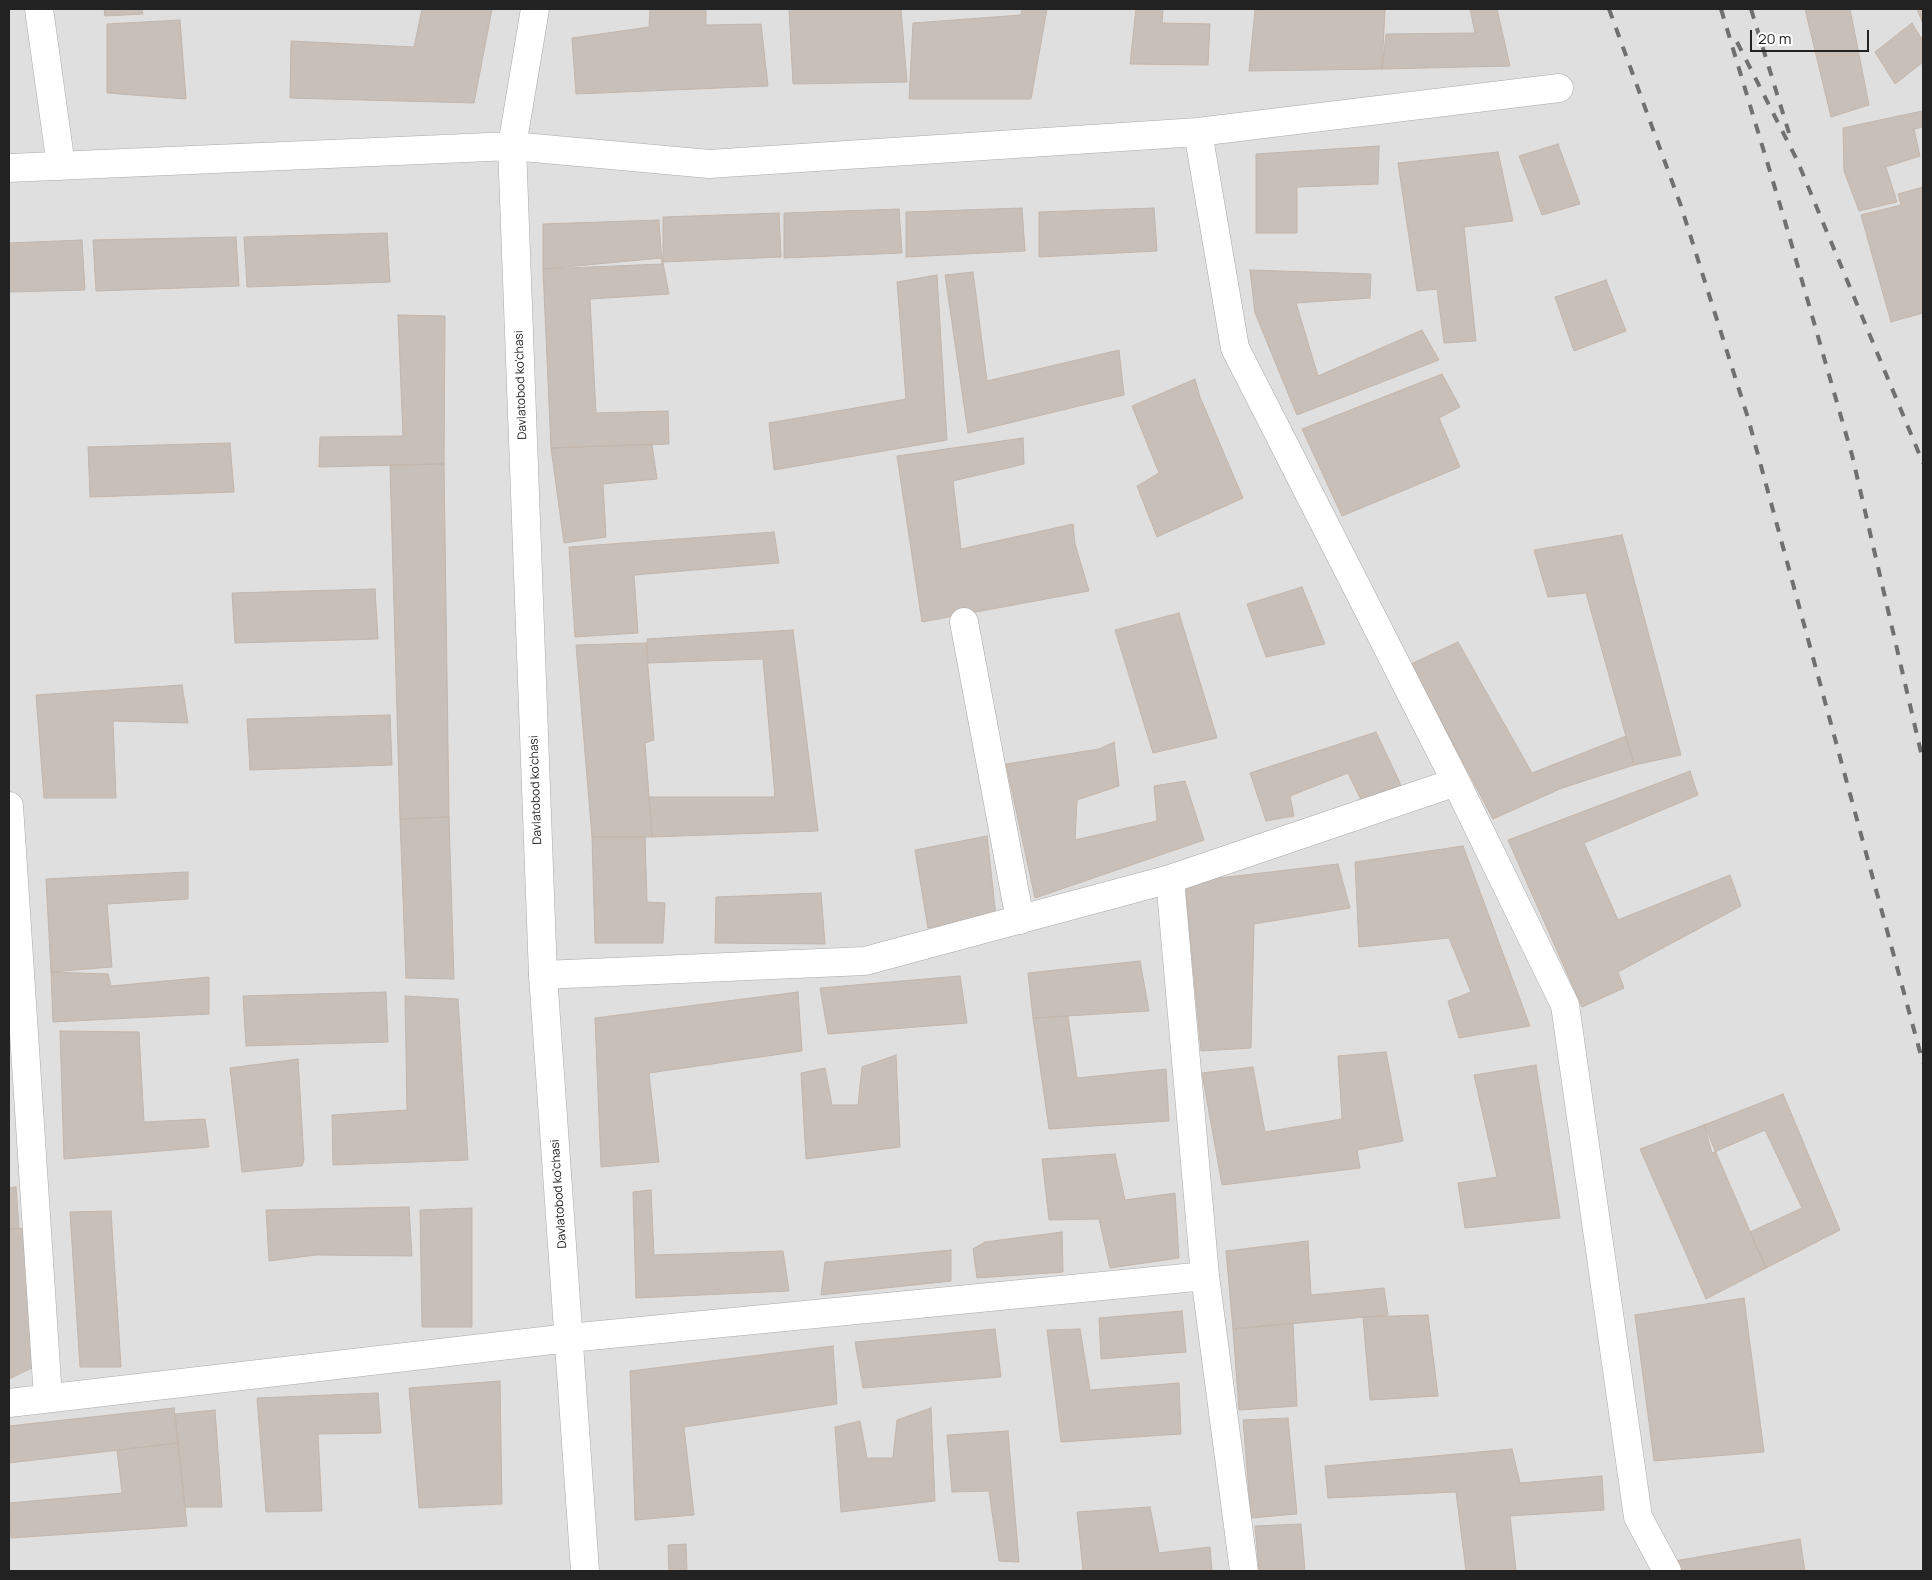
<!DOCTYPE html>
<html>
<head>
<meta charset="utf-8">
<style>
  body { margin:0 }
  #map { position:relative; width:1932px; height:1580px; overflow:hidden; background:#f2efe9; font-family:Manrope,sans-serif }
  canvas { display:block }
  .frame { position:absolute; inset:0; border:10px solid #222; pointer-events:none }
  .scale { position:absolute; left:1750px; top:30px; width:119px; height:22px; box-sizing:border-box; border:2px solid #222; border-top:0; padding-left:6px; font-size:15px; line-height:18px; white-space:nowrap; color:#222; -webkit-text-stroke:4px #fff; paint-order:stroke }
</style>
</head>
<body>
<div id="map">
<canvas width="1932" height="1580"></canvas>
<div class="frame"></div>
<div class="scale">20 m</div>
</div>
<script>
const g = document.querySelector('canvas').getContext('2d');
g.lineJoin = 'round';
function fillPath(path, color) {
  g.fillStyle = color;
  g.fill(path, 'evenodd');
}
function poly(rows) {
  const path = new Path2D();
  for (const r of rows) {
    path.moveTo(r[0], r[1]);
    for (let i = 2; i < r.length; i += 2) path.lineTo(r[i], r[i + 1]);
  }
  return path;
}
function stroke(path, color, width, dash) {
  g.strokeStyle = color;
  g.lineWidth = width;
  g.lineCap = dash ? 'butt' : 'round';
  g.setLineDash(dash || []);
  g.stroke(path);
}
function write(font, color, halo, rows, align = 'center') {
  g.font = font + ' Manrope,sans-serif';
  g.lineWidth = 4.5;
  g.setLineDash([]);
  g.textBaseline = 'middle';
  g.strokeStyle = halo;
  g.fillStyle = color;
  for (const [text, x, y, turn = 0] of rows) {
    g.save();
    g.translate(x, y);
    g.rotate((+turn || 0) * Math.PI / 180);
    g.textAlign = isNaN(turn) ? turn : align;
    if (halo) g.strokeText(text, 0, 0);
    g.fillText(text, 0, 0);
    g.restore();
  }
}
fillPath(poly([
  [9,9,1923,9,1923,1571,9,1571]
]), '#e0dfdf');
const building = poly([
  [104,9,142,9,143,14,105,16,104,9],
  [422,9,492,9,474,103,290,98,291,41,414,47,422,9],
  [650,9,706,9,706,25,761,24,768,86,576,94,572,38,649,27,650,9],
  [789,9,901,9,907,82,793,84,789,9],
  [1022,9,1047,9,1031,99,909,99,913,23,1021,15,1022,9],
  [1136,9,1163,9,1162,23,1210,24,1208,65,1130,64,1136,9],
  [1385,9,1382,69,1249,71,1255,10,1385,9],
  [1470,9,1497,9,1510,66,1382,69,1386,34,1475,33,1470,9],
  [1805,9,1850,9,1869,105,1831,117,1805,9],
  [1917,9,1923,9,1923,24,1917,9],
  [180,20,186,99,107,93,107,24,180,20],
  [1912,23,1923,41,1923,62,1895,84,1875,52,1912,23],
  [1922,111,1923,127,1914,129,1920,156,1886,167,1897,202,1859,211,1844,171,1843,128,1922,111],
  [1558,144,1580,204,1542,215,1519,156,1558,144],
  [1379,146,1378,184,1297,187,1297,233,1256,233,1256,154,1379,146],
  [1498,152,1513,221,1464,227,1476,341,1444,343,1437,289,1417,291,1398,163,1498,152],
  [1923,187,1923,313,1891,322,1861,215,1901,205,1898,194,1923,187],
  [1022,208,1025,251,906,257,906,212,1022,208],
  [1154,208,1157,251,1039,257,1039,212,1154,208],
  [899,209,902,253,784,258,784,213,899,209],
  [779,213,781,257,663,262,663,217,779,213],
  [659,220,662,264,543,269,543,224,659,220],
  [387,233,390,282,247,287,244,237,387,233],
  [236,237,239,286,96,291,93,240,236,237],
  [82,240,85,290,9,292,9,243,82,240],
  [662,258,669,294,590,299,596,413,668,411,669,444,551,448,543,269,662,258],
  [1250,270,1371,274,1370,298,1296,303,1318,376,1422,330,1439,360,1297,415,1255,313,1250,270],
  [973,272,987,381,1119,350,1124,395,968,433,945,275,973,272],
  [937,275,947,440,774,470,769,423,906,399,897,282,937,275],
  [1606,280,1626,331,1574,351,1555,297,1606,280],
  [398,315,445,316,444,464,319,467,320,437,403,436,398,315],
  [1442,374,1460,407,1439,418,1460,467,1342,516,1302,429,1442,374],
  [1195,379,1200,397,1243,498,1157,537,1137,486,1159,473,1132,406,1195,379],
  [1023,438,1024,464,953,481,961,549,1073,524,1075,544,1089,591,922,622,897,456,1023,438],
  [230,443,234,492,90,497,88,447,230,443],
  [652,444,657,479,603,484,606,537,564,543,551,448,652,444],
  [444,464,449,817,400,819,390,465,444,464],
  [774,532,779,563,634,575,638,633,575,637,569,547,774,532],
  [1622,535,1681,755,1634,765,1586,593,1548,597,1534,550,1622,535],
  [1302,587,1325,644,1266,657,1247,604,1302,587],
  [375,589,378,639,235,643,232,593,375,589],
  [1179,613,1217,738,1153,753,1115,630,1179,613],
  [793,630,818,831,652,837,649,797,775,797,763,659,648,663,647,639,793,630],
  [1458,642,1532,773,1626,736,1634,765,1562,788,1493,819,1411,664,1458,642],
  [646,643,654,740,645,743,652,837,592,837,576,645,646,643],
  [182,685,188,723,113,721,116,798,44,798,36,695,182,685],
  [390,715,392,765,250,770,247,719,390,715],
  [1376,732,1401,785,1361,800,1348,773,1290,796,1294,816,1266,821,1250,773,1376,732],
  [1114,742,1119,786,1077,800,1075,840,1157,821,1154,786,1185,781,1204,840,1035,898,1006,764,1099,749,1114,742],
  [1690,771,1698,795,1584,843,1618,920,1730,875,1741,906,1618,972,1624,988,1582,1007,1508,840,1690,771],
  [449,817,454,979,406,978,400,819,449,817],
  [987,836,996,916,928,928,915,850,987,836],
  [592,837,645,837,647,902,665,903,663,943,595,943,592,837],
  [1463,846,1530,1026,1459,1038,1448,1001,1471,992,1449,938,1359,947,1355,862,1463,846],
  [1338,864,1350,908,1254,924,1251,1048,1201,1051,1185,882,1338,864],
  [188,872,188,899,107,904,112,967,51,972,46,879,188,872],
  [821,893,825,944,715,943,716,897,821,893],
  [1140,961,1149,1011,1033,1018,1028,973,1140,961],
  [51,972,108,974,111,986,209,977,209,1014,53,1022,51,972],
  [960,976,967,1023,828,1034,820,988,960,976],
  [386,992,388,1042,246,1046,243,996,386,992],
  [798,992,802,1051,649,1073,659,1162,601,1167,595,1018,798,992],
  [405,996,458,999,468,1160,333,1165,332,1115,407,1110,405,996],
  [1068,1016,1077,1078,1166,1069,1169,1121,1049,1129,1033,1018,1068,1016],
  [60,1031,139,1032,144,1122,205,1119,209,1147,64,1159,60,1031],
  [1386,1052,1403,1141,1357,1150,1360,1168,1222,1185,1202,1073,1253,1067,1265,1132,1342,1119,1338,1056,1386,1052],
  [896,1055,900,1147,806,1159,801,1073,825,1068,832,1105,858,1105,862,1067,896,1055],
  [298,1059,304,1160,302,1166,242,1172,230,1068,298,1059],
  [1536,1065,1560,1218,1465,1228,1458,1183,1497,1177,1474,1075,1536,1065],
  [1783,1094,1840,1230,1766,1268,1750,1232,1802,1208,1765,1130,1712,1153,1704,1125,1783,1094],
  [1704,1125,1766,1268,1706,1299,1640,1149,1704,1125],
  [1115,1154,1125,1200,1175,1193,1179,1258,1110,1268,1099,1219,1049,1220,1042,1159,1115,1154],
  [16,1187,19,1228,9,1229,9,1188,16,1187],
  [651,1190,654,1255,783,1251,789,1291,636,1298,633,1192,651,1190],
  [409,1207,412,1256,316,1255,269,1261,266,1210,409,1207],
  [472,1208,472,1327,422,1327,420,1210,472,1208],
  [111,1211,121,1367,80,1367,70,1212,111,1211],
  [28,1228,36,1366,9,1379,9,1229,28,1228],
  [1062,1232,1063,1272,977,1278,973,1249,985,1242,1062,1232],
  [1308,1241,1311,1295,1384,1288,1388,1315,1233,1329,1226,1251,1308,1241],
  [951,1250,951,1281,821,1295,825,1262,951,1250],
  [1744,1298,1764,1452,1654,1461,1635,1315,1744,1298],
  [1182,1311,1186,1352,1101,1359,1099,1318,1182,1311],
  [1428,1315,1438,1396,1370,1400,1363,1317,1428,1315],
  [1293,1323,1297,1406,1239,1410,1233,1329,1293,1323],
  [995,1329,1001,1377,863,1388,855,1342,995,1329],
  [1080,1329,1090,1390,1179,1383,1181,1434,1061,1442,1047,1330,1080,1329],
  [833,1346,837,1404,684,1427,694,1515,635,1520,630,1371,833,1346],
  [500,1381,502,1504,419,1508,409,1388,500,1381],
  [378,1393,381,1433,318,1434,322,1511,266,1512,257,1398,378,1393],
  [174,1408,178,1443,9,1463,9,1426,174,1408],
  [931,1408,935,1501,841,1512,835,1427,860,1421,867,1458,893,1458,897,1420,931,1408],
  [215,1410,222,1507,185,1507,175,1414,215,1410],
  [1288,1418,1297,1514,1251,1518,1243,1420,1288,1418],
  [1008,1431,1019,1562,999,1561,989,1491,952,1492,947,1435,1008,1431],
  [178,1443,187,1526,11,1538,9,1503,122,1493,117,1450,178,1443],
  [1512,1449,1520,1483,1602,1476,1604,1510,1510,1516,1516,1571,1466,1571,1456,1492,1328,1498,1325,1466,1512,1449],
  [1150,1507,1159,1553,1210,1547,1212,1571,1083,1571,1077,1512,1150,1507],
  [1301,1524,1305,1571,1259,1571,1255,1526,1301,1524],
  [1800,1539,1805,1571,1678,1571,1675,1561,1800,1539],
  [686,1544,687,1571,669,1571,668,1545,686,1544]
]);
fillPath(building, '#c7bfb8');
stroke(building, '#c4b6ab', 1);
const minor = poly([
  [39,9,61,166],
  [1198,132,1235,348,1456,782,1565,1005,1638,1517,1667,1571],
  [9,168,512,146,709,164,1198,132,1559,88],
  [964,622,1020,920],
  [9,806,48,1398],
  [1170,879,1205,1276,1244,1571],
  [543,975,865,961,1170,879,1456,782],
  [9,1403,569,1338,1205,1276]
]);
const tertiary = poly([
  [535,9,512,146,543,975,585,1571]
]);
stroke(minor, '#a9a9a9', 29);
stroke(tertiary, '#a9a9a9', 29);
stroke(minor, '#fff', 28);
stroke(tertiary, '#fff', 28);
stroke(poly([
  [1609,9,1681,206,1748,418,1923,1063],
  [1721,9,1784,218,1852,455,1923,761],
  [1751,9,1789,133],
  [1737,42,1797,160,1923,463]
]), '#707070', 4, [10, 10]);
write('12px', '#222', '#fff', [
  ["Davlatobod ko'chasi",521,385,-92],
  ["Davlatobod ko'chasi",536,790,-92],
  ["Davlatobod ko'chasi",559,1194,-94]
]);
</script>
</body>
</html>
